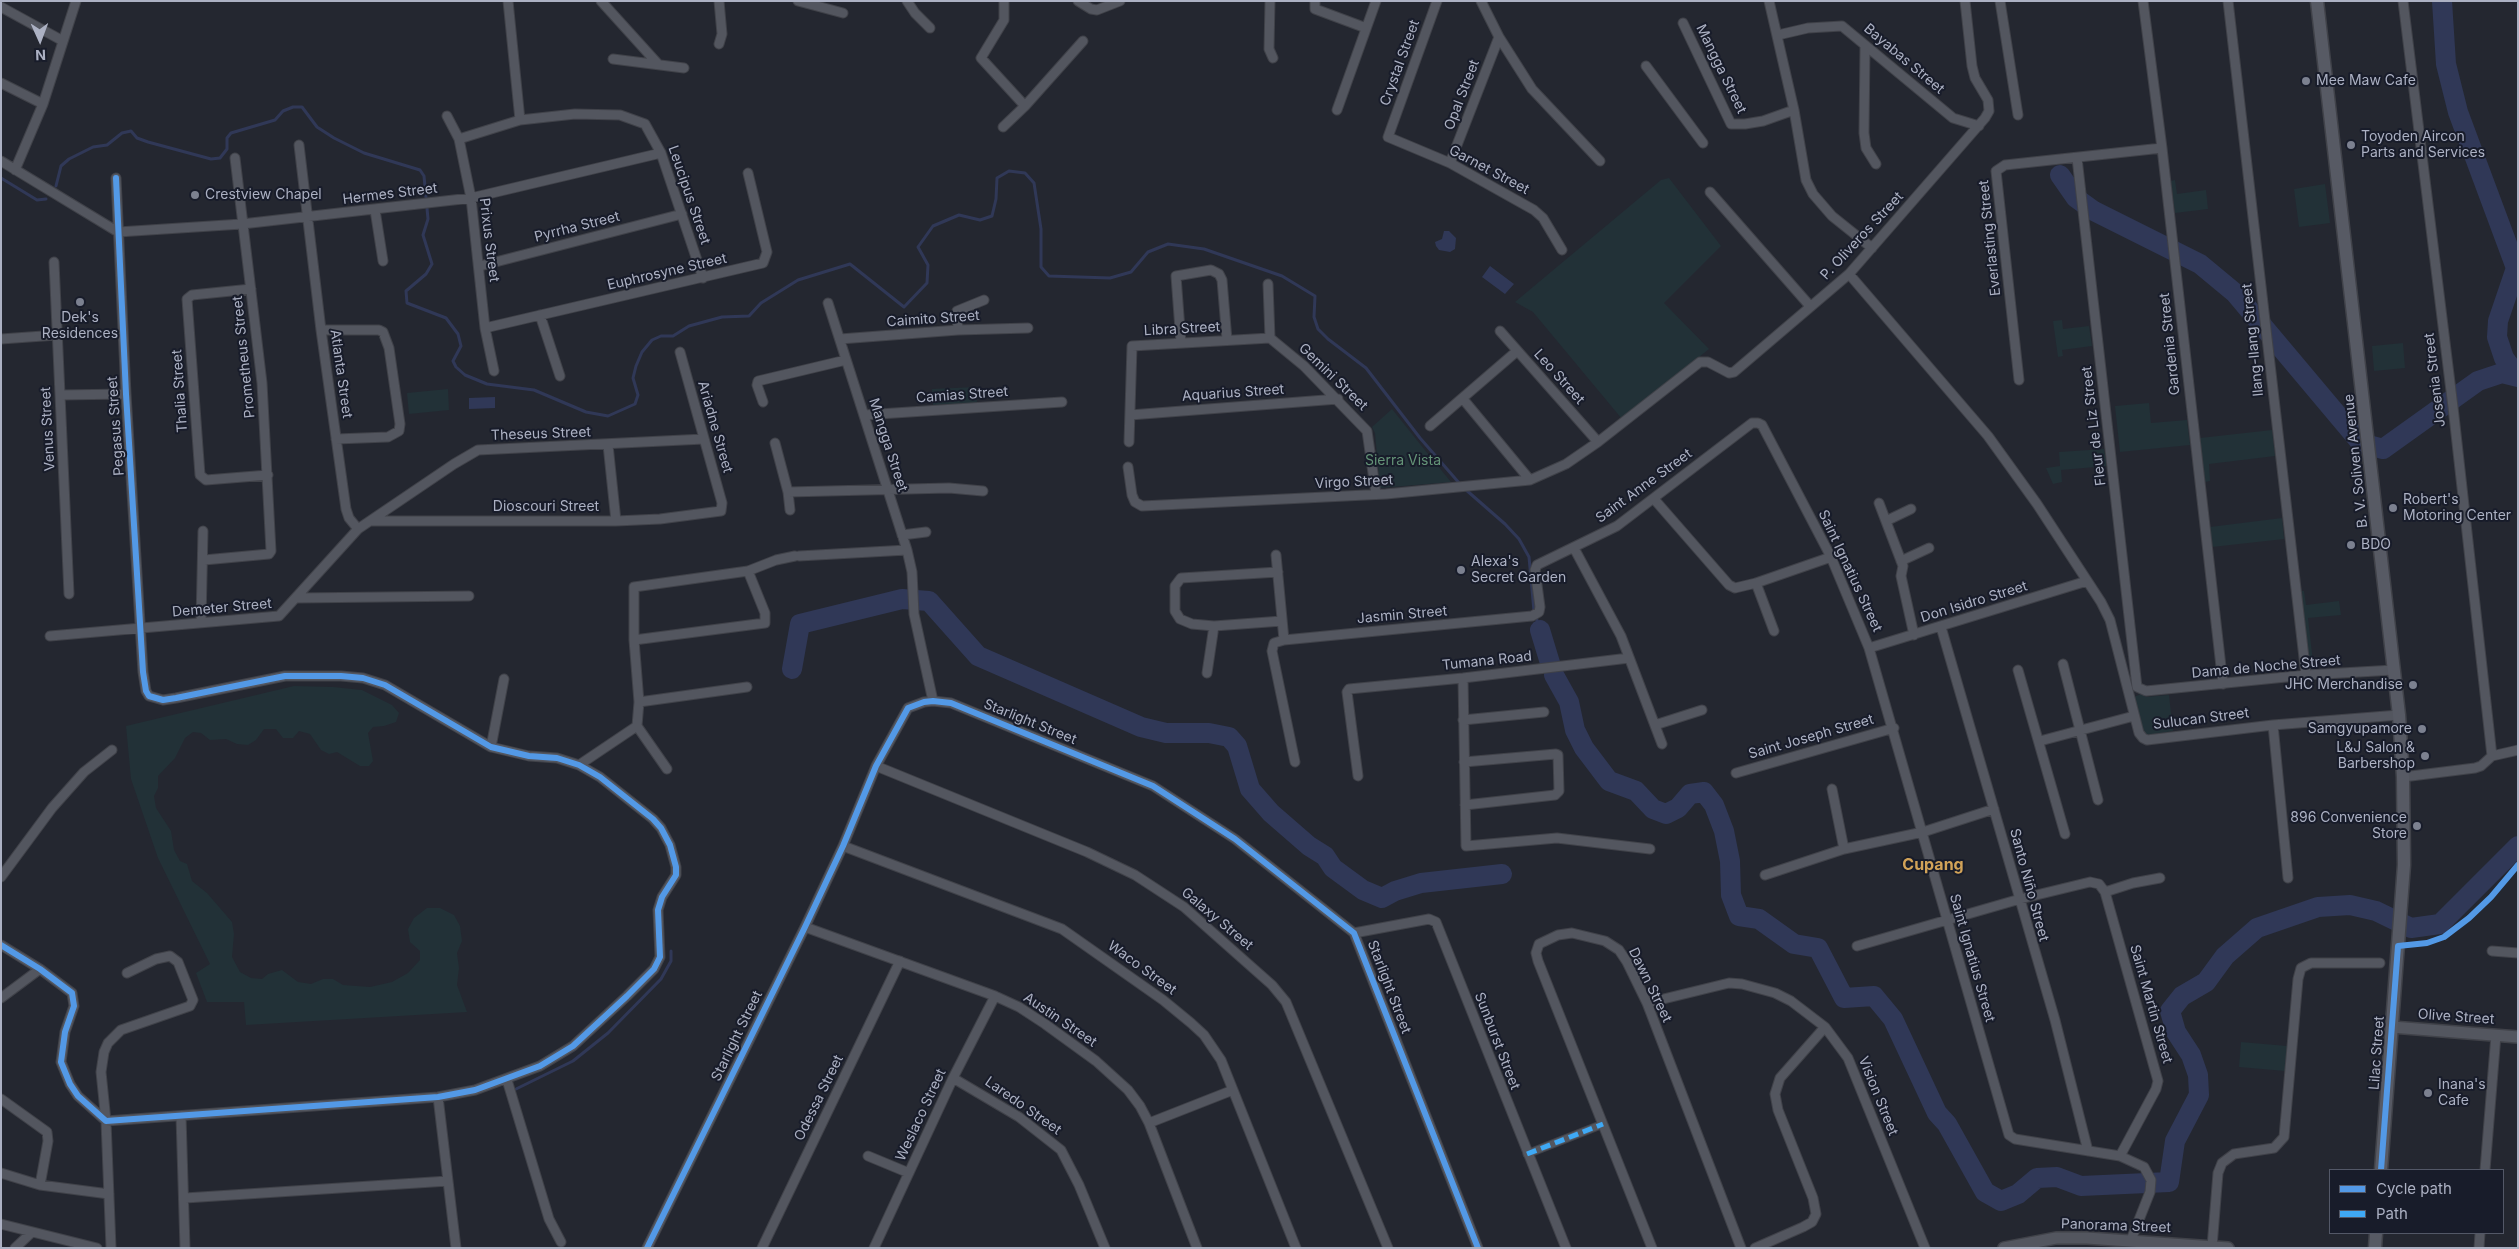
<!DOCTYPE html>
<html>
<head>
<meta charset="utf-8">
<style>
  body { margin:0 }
  #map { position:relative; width:2519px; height:1249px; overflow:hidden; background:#242730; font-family:Inter,sans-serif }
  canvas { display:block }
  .frame { position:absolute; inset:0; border:2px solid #acb1c3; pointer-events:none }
  .legend { position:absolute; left:2329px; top:1169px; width:175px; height:65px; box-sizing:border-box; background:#181c2a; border:1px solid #535867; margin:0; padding:6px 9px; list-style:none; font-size:15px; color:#acb1c3 }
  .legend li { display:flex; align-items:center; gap:10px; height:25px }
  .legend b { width:25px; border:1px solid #535867 }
  .north { position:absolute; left:15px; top:15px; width:50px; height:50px; -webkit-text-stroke:4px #181c2a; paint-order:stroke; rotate:178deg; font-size:14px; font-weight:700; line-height:20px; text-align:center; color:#acb1c3 }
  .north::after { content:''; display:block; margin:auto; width:18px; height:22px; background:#acb1c3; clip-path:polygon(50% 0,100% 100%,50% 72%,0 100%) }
</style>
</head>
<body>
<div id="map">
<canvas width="2519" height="1249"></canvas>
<div class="frame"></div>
<ul class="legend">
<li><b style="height:6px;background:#5399e6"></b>Cycle path</li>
<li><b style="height:6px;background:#3fa9f5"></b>Path</li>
</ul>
<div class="north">N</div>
</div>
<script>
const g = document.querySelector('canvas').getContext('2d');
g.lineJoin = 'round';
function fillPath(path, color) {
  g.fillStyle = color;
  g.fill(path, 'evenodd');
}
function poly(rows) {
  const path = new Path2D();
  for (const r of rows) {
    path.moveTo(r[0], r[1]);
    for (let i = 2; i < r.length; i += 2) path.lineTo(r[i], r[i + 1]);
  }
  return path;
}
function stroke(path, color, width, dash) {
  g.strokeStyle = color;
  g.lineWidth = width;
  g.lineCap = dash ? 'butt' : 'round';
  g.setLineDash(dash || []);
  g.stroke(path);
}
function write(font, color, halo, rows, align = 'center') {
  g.font = font + ' Inter,sans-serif';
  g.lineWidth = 4;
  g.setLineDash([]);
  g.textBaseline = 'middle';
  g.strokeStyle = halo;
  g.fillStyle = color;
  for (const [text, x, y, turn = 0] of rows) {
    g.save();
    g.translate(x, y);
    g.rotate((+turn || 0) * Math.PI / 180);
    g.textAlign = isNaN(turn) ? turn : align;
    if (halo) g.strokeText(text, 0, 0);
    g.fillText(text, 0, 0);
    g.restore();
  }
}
fillPath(poly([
  [1669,178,1721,246,1664,303,1709,349,1622,419,1533,312,1515,302,1661,180],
  [2175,180,2177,194,2206,190,2208,209,2175,213,2171,181],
  [2325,184,2330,223,2299,227,2294,189],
  [2062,320,2063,329,2089,326,2092,346,2062,350,2063,356,2058,357,2053,321],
  [2403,343,2405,368,2374,371,2372,346],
  [976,387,977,403,933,405,932,389],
  [448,389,449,410,409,414,407,393],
  [2149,403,2151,423,2187,420,2190,445,2120,452,2115,406],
  [1392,409,1424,449,1451,482,1380,488,1375,433,1372,427],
  [2272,430,2275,456,2209,464,2210,481,2205,482,2200,438],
  [2104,449,2107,466,2061,470,2062,482,2053,484,2046,468,2060,466,2059,452],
  [2282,518,2284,539,2212,547,2210,527],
  [2300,591,2304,591,2306,605,2339,601,2341,615,2308,618,2314,671,2309,669],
  [294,686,333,687,362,690,392,705,399,713,396,722,384,726,373,727,368,733,373,761,369,766,360,766,337,752,329,754,321,750,310,734,299,731,293,738,283,738,276,729,264,729,256,740,248,745,237,744,226,739,210,740,201,733,193,732,185,738,175,758,158,776,158,788,154,796,156,808,171,831,174,850,180,861,187,864,192,881,207,893,232,922,234,934,232,957,240,972,251,978,262,979,268,974,282,970,298,982,311,984,323,979,333,979,343,985,370,987,392,982,408,973,420,960,420,951,410,942,408,929,414,918,427,908,440,908,454,915,460,926,462,941,457,953,459,968,457,985,467,1012,246,1025,244,1002,207,1002,196,973,210,964,158,858,131,779,126,726],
  [2141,694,2146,697,2169,695,2173,731,2149,735,2143,733,2134,697],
  [2241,1042,2287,1046,2285,1071,2239,1067]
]), '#223137');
fillPath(poly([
  [1444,231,1449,231,1456,238,1455,249,1450,252,1439,250,1436,246,1435,242,1442,239],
  [1490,266,1514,284,1505,294,1482,277],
  [495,397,495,408,469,409,469,398]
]), '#303857');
stroke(poly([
  [1,178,37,200,46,199],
  [56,186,61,166,69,159,93,147,107,145,122,133,131,131,137,138,148,142,211,159,220,158,227,149,227,138,231,133,275,120,283,111,293,107,302,107,317,127,334,138,364,153,420,170,424,176,428,219,423,235,432,264,426,274,406,291,407,303,446,318,458,334,461,346,453,361,456,367,465,375,487,384,534,390,586,412,608,416,635,404,638,395,633,378,636,366,642,352,652,340,661,336,673,336,689,326,722,317,749,316,761,303,798,280,850,264,904,307,927,283,928,265,918,247,933,226,959,215,980,220,992,216,996,199,997,178,1009,171,1025,173,1034,183,1041,229,1041,267,1049,276,1110,278,1131,272,1148,252,1168,244,1204,249,1282,276,1315,296,1314,317,1318,329,1328,339,1366,368,1420,438,1460,484],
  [1465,489,1505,524,1519,539,1529,557,1534,611,1540,630],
  [516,1089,573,1061,608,1033,661,979,671,961,671,951]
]), '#303857', 3);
stroke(poly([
  [2442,1,2446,64,2458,112,2516,268,2498,321,2497,337,2504,358,2518,377],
  [2060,175,2076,198,2094,211,2200,264,2235,293,2361,443,2383,449,2478,381,2502,373,2518,377],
  [1540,630,1550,663],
  [792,669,800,624,902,599,929,601,978,656,1141,727,1166,733,1209,733,1229,737,1237,746,1250,789,1271,813,1309,846,1325,856,1333,868,1363,890,1382,898,1395,891,1421,883,1502,874],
  [1554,675,1569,702,1575,730,1584,748,1609,781,1636,791,1653,809,1666,814,1678,808,1690,794,1704,792,1714,805,1724,831,1730,861,1731,895,1739,916,1759,919,1794,944,1818,948,1844,998,1874,996,1893,1019,1937,1113,1947,1124,1985,1192,2001,1201,2018,1194,2037,1178,2057,1177,2081,1186,2169,1182,2175,1141,2199,1095,2198,1075,2191,1055,2176,1032,2170,1011,2182,996,2206,982,2225,956,2257,928,2318,907,2350,905,2376,911,2411,928,2440,924,2518,846]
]), '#303857', 20);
const pedestrian = poly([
  [1527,1154,1603,1124]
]);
const minor = poly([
  [508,1,520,120],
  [601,1,658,64],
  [798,1,843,13],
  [907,1,915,13,930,28],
  [1004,1,1004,20,981,58,1025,106],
  [1078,1,1091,9,1097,10,1120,1],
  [1270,1,1269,49,1273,58],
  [1315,1,1315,9,1366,28],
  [1437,1,1388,137,1450,163,1534,210,1543,218,1562,250],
  [1481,1,1499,37,1532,89,1600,161],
  [1769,1,1794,110,1806,180,1813,194,1832,216,1872,248],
  [2000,1,2018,115],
  [2143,1,2162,148,2223,684],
  [2228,1,2306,675],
  [2403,1,2453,407,2492,756],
  [1,7,63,41],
  [1683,23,1731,124,1745,124,1763,121,1794,110],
  [1778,35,1808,28,1842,26,1953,118,1979,126],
  [719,44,722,34,719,1],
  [1865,47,1864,133,1866,148,1876,164],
  [613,59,684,68],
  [1646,66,1703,143],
  [1,83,43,104],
  [1337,110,1376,1],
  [447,116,459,139,471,198,485,328,494,371],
  [1003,127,1025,106,1083,41],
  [459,139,520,120,575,114,620,115,645,124,661,153,703,278],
  [299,145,321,330,346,509,349,518,358,529],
  [2077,158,2137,687,2146,691,2306,675,2394,670],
  [1,161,118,232],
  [1450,163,1499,37],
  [15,170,43,104,76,1],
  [1710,192,1810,306],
  [375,210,383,261],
  [118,232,242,224,471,198,661,153],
  [54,262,69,594],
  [480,266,682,214],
  [1849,274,1988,436,2037,504,2101,602,2110,620,2139,733,2143,738,2147,740,2273,725,2399,715],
  [1268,284,1270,338,1304,366,1367,431,1376,494],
  [251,289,192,295,187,299,200,475,206,480,268,475],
  [828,303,907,550,912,572,914,614,933,701],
  [540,315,560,376],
  [485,328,763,263,767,252,748,173],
  [321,330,379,330,383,332,389,348,400,424,399,431,388,437,336,439],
  [958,330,957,311,984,300],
  [1500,331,1598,442],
  [1,339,57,335],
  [840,339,958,330,1028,328],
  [1181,343,1176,276,1211,270,1219,274,1222,280,1227,340],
  [2019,380,1996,171,2005,165,2162,148],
  [60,395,126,394],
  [1463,399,1530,480],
  [763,402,757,385,758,381,846,360],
  [864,415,1062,402],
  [1130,415,1338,399],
  [1430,426,1517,351],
  [1129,442,1132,346,1270,338],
  [775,443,788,492],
  [608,445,616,521],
  [1128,467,1132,495,1135,502,1142,506,1386,494,1530,480,1566,464,1598,442,1700,362,1708,362,1729,373,1734,372,1849,274,1985,118,1989,111,1988,100,1975,78,1972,66,1965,1],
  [1654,499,1729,585,1735,588,1756,583,1831,557],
  [1879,503,1903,566,1901,576,1914,635],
  [790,510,788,492,949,488,983,491],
  [370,521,616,521,660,519,721,511,722,503,680,352],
  [1886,521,1911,509],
  [902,535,926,532],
  [1574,548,1621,636,1662,744],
  [1276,555,1284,640],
  [799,556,907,550],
  [204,560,269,554,271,551,262,383,235,158],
  [1901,561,1929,548],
  [1278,572,1181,578,1175,586,1175,611,1180,619,1192,624,1214,626,1282,621],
  [1756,583,1774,631],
  [297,598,469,596],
  [201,622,203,531],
  [1941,627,2055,1020,2088,1151],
  [50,636,279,616,358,529,454,464,478,450,704,439],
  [634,640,765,623,765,613,748,571],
  [1869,648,2087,581],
  [2063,664,2098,800],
  [2018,670,2065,834],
  [1207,673,1214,626],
  [1463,678,1466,846,1557,838,1650,849],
  [639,702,747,687],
  [1463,720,1544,712],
  [1655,725,1702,710],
  [2273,725,2288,878],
  [2040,741,2134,716],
  [491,747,504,679],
  [1295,762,1272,651,1274,643,1284,640,1532,616,1539,612,1540,607,1535,570,1537,565,1617,526,1752,423,1758,423,1762,425,1831,557,1869,648,2009,1135,2015,1139,2120,1156,2144,1167,2151,1180,2150,1192,2131,1240],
  [1464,762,1556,754,1558,755,1559,791,1555,795,1465,805],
  [579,765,637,726],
  [876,766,1087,852,1135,875,1184,907,1272,985,1286,1002,1388,1248],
  [667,769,637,726,639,702,634,640,634,587,748,571,776,560,795,556],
  [1736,773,1894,728],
  [1358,776,1347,692,1349,689,1463,678,1629,658],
  [2403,777,2475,768,2481,766,2492,756,2518,750],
  [1832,789,1844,849],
  [843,846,1062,929,1163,1000,1191,1023,1204,1035,1221,1060,1296,1248],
  [1765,875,1844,849,1923,832,1994,809],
  [1,877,52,808,84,772,112,750],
  [2105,892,2133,883,2160,878],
  [805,927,995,996,1019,1007,1045,1024,1096,1061,1128,1090,1140,1106,1149,1123,1197,1248],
  [1354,933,1429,919,1436,922,1566,1248],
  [1,945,40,969,72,993,74,1006,65,1032,61,1062,70,1084,78,1096,106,1121,438,1097,475,1090,540,1066,573,1046,627,996,654,969,660,957,658,910,662,897,676,875,676,867,670,845,661,828,653,819,600,777,579,765,557,758,529,756,491,747,385,685,363,678,341,676,285,676,176,698,163,700,149,696,146,691,143,672,126,394,116,178],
  [1857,946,2020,899,2090,882,2099,884,2105,892,2158,1081,2156,1089,2120,1156],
  [2492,951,2518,953],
  [1,998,40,969],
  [1647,1003,1729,983,1742,984,1775,993,1791,1001,1825,1027,1848,1058,1925,1248],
  [953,1078,1019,1117,1061,1150,1079,1185,1105,1248],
  [507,1080,549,1219,561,1242],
  [438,1097,456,1248],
  [1,1099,47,1132,48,1141,40,1185],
  [181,1116,185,1248],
  [1149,1123,1233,1090],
  [868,1156,909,1173],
  [2485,1170,2496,1035],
  [1,1173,40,1185,109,1194],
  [185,1198,448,1181],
  [1,1224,97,1248],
  [2212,1247,2218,1173,2222,1163,2234,1154,2274,1148,2284,1137,2298,979,2301,968,2311,963,2380,963],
  [15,1248,32,1232],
  [111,1248,106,1121,101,1072,104,1052,108,1043,121,1030,190,1006,193,1000,178,962,170,956,156,959,127,973],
  [647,1248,805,927,843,846,876,766,908,708,924,702,933,701,951,703,1153,786,1235,839,1354,933,1478,1248],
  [762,1248,900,961],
  [874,1248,953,1078,995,996],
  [1652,1248,1538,961,1536,953,1539,944,1558,935,1572,933,1605,941,1619,950,1627,962,1647,1003,1741,1248],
  [1755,1248,1803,1227,1812,1222,1816,1214,1813,1198,1778,1110,1775,1094,1780,1078,1825,1027],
  [2479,1248,2480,1233]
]);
const tertiary = poly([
  [2392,1027,2518,1037],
  [2004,1248,2056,1238,2087,1238,2228,1248]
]);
const secondary = poly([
  [2317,1,2399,715,2403,777,2404,865,2381,1170],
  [2375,1248,2376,1233]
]);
stroke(pedestrian, '#404249', 9);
stroke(minor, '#404249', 11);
stroke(tertiary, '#404249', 14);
stroke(secondary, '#404249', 15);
stroke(pedestrian, '#53565f', 7);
stroke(minor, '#53565f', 9);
stroke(tertiary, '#53565f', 11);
stroke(secondary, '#575a64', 12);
stroke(poly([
  [1527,1154,1603,1124]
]), '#3fa9f5', 5, [10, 5]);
stroke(poly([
  [1,945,40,969,72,993,74,1006,65,1032,61,1062,70,1084,78,1096,106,1121,438,1097,475,1090,540,1066,573,1046,627,996,654,969,660,957,658,910,662,897,676,875,676,867,670,845,661,828,653,819,600,777,579,765,557,758,529,756,491,747,385,685,363,678,341,676,285,676,176,698,163,700,149,696,146,691,143,672,126,394,116,178],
  [2381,1170,2398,946,2427,943,2444,937,2469,918,2491,897,2518,865],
  [647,1248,805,927,843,846,876,766,908,708,924,702,933,701,951,703,1153,786,1235,839,1354,933,1478,1248]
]), '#5399e6', 6);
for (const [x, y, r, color] of [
  [2306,81,5,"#7c8190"],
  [2351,145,5,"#7c8190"],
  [195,195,5,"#7c8190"],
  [80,302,5,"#7c8190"],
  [2393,508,5,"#7c8190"],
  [2351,545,5,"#7c8190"],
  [1461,570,5,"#7c8190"],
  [2413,685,5,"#7c8190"],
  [2422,729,5,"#7c8190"],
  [2425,756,5,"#7c8190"],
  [2417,826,5,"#7c8190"],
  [2428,1093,5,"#7c8190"]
]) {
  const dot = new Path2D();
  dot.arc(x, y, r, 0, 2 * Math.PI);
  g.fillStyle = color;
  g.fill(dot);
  stroke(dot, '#181c2a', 2);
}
write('14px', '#acb1c3', '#181c2a', [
  ["Bayabas Street",1904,59,40],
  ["Crystal Street",1400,63,-70],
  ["Mangga Street",1721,69,64],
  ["Opal Street",1462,95,-69],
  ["Garnet Street",1489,170,28],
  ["Hermes Street",390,194,-7],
  ["Leucipus Street",689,195,71],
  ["Pyrrha Street",577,227,-14],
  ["P. Oliveros Street",1862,236,-47],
  ["Everlasting Street",1990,238,-96],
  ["Prixus Street",489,240,83],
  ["Euphrosyne Street",667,272,-13],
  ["Caimito Street",933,319,-4],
  ["Libra Street",1182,329,-3],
  ["Ilang-Ilang Street",2253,340,-96],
  ["Gardenia Street",2170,344,-96],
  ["Prometheus Street",244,357,-96],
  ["Atlanta Street",341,374,82],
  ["Gemini Street",1333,377,44],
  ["Leo Street",1559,377,48],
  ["Josenia Street",2435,380,-97],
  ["Thalia Street",180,391,-94],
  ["Aquarius Street",1233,393,-4],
  ["Camias Street",962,395,-4],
  ["Pegasus Street",116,426,-94],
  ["Fleur de Liz Street",2094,426,-97],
  ["Ariadne Street",715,427,74],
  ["Venus Street",48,429,-93],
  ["Theseus Street",541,434,-2],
  ["Mangga Street",888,445,72],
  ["B. V. Soliven Avenue",2356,461,-96],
  ["Virgo Street",1354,482,-3],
  ["Saint Anne Street",1644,486,-36],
  ["Dioscouri Street",546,507],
  ["Saint Ignatius Street",1850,571,65],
  ["Don Isidro Street",1974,602,-17],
  ["Demeter Street",222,608,-5],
  ["Jasmin Street",1402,615,-5],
  ["Tumana Road",1487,661,-6],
  ["Dama de Noche Street",2266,667,-5],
  ["Sulucan Street",2201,719,-7],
  ["Starlight Street",1030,722,22],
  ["Saint Joseph Street",1811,737,-16],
  ["Santo Niño Street",2029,885,75],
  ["Galaxy Street",1217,919,40],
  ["Saint Ignatius Street",1972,958,74],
  ["Waco Street",1142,968,36],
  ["Dawn Street",1650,985,64],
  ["Starlight Street",1389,987,69],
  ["Saint Martin Street",2151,1004,74],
  ["Olive Street",2456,1017,4],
  ["Austin Street",1060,1020,34],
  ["Starlight Street",737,1036,-64],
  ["Sunburst Street",1497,1041,69],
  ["Lilac Street",2377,1053,-86],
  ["Vision Street",1878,1096,68],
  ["Odessa Street",819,1098,-64],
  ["Laredo Street",1023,1106,35],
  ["Weslaco Street",921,1115,-65],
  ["Panorama Street",2116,1226,2]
]);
write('14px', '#acb1c3', '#181c2a', [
  ["Mee Maw Cafe",2316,81],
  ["Toyoden Aircon",2361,137],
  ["Parts and Services",2361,153],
  ["Crestview Chapel",205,195],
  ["Dek's",80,318,"center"],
  ["Residences",80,334,"center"],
  ["Robert's",2403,500],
  ["Motoring Center",2403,516],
  ["BDO",2361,545],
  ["Alexa's",1471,562],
  ["Secret Garden",1471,578],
  ["JHC Merchandise",2403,685,"right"],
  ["Samgyupamore",2412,729,"right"],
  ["L&J Salon &",2415,748,"right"],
  ["Barbershop",2415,764,"right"],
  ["896 Convenience",2407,818,"right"],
  ["Store",2407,834,"right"],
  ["Inana's",2438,1085],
  ["Cafe",2438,1101]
], 'left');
write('14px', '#649377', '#181c2a', [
  ["Sierra Vista",1403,461]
]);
write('bold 16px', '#d2a358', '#181c2a', [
  ["Cupang",1933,865]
]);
</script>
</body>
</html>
